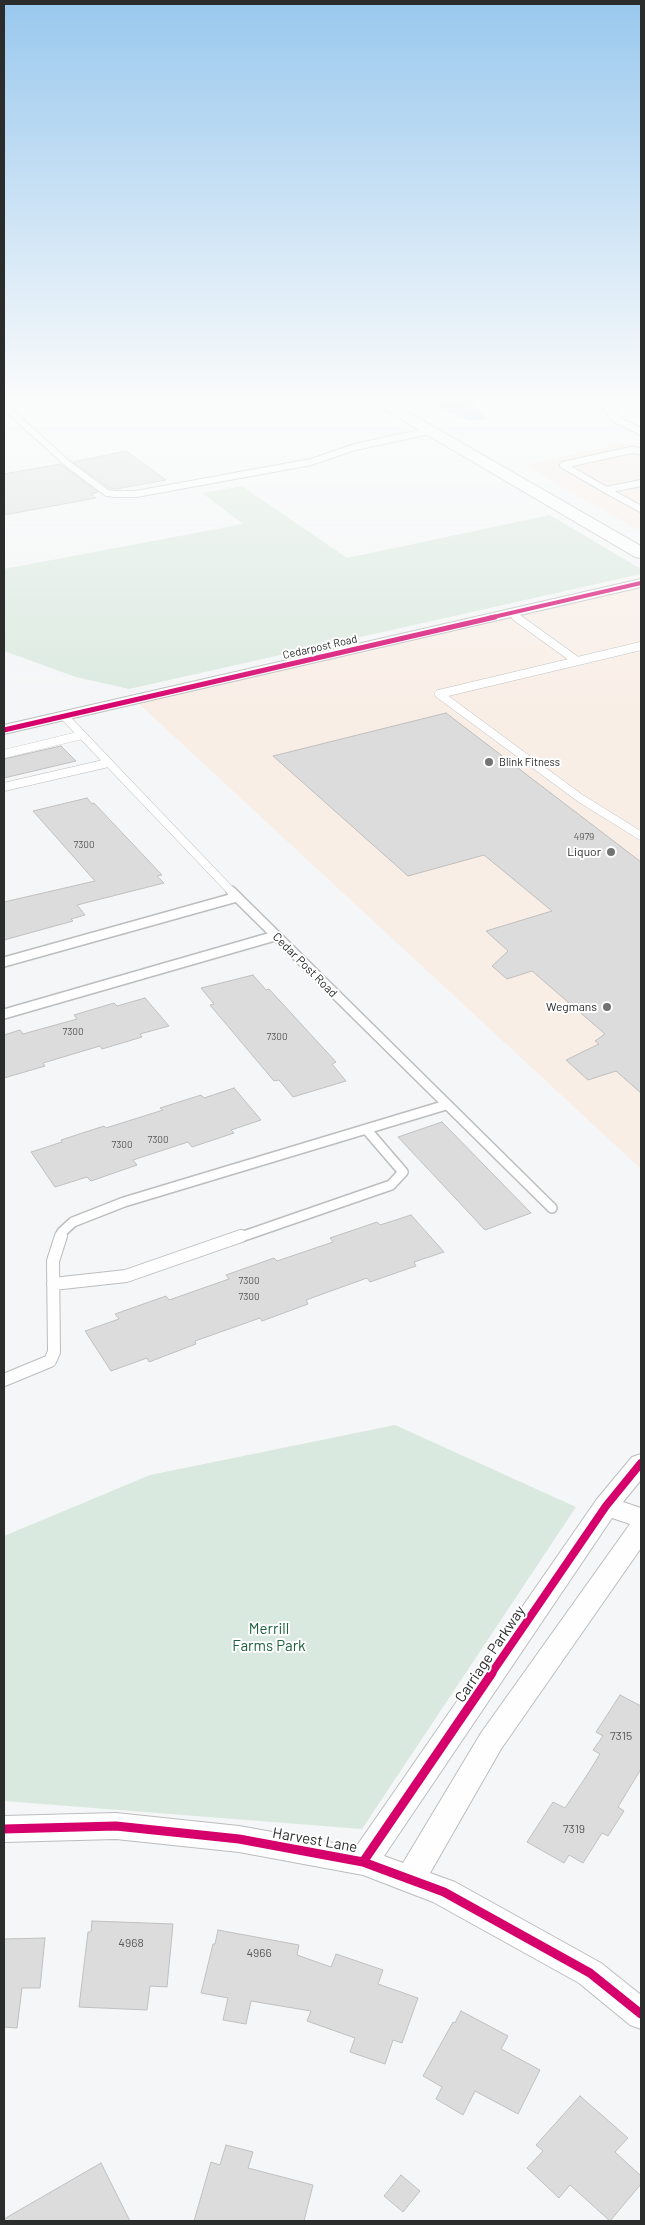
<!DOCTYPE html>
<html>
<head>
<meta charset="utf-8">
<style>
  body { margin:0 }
  #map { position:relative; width:645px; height:2225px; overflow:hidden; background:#f5f6f7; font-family:Barlow,sans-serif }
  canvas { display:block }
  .frame { position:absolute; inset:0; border:5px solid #2b2c2c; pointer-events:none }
</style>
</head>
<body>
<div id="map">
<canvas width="645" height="2225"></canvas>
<div class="frame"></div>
</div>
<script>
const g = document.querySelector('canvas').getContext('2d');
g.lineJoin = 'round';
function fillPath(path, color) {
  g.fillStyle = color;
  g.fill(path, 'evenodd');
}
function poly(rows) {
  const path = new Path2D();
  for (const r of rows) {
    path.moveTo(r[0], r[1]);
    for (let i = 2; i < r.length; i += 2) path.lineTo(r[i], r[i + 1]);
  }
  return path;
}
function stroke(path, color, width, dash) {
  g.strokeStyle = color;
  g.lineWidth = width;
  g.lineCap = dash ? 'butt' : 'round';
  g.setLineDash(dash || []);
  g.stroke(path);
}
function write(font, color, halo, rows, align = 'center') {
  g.font = font + ' Barlow,sans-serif';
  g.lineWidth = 4;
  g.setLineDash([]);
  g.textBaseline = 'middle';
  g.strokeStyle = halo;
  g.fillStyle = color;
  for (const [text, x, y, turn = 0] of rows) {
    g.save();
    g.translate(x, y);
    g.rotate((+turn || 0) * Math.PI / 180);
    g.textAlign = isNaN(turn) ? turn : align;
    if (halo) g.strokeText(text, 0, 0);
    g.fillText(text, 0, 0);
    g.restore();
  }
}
fillPath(poly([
  [625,443,641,445,641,532,524,465],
  [641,588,641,1169,138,703]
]), '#f9eee6');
fillPath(poly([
  [242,486,347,558,550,515,641,569,641,574,129,689,76,677,4,651,4,569,243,524,202,493],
  [395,1425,576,1507,362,1829,4,1801,4,1536,150,1475]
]), '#dae9df');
fillPath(poly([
  [424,401,478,401,471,403,486,417,484,420,473,421,460,417]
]), '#c3e6f7');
const building = poly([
  [126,451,166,480,116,489,109,488,73,462,126,451],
  [60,464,98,492,91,494,96,498,4,515,4,474,60,464],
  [446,713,641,862,641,1093,616,1071,588,1080,566,1060,599,1044,595,1041,605,1034,532,971,507,979,492,966,508,951,486,931,552,911,484,855,408,876,273,756,446,713],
  [61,746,76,761,4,778,4,759,61,746],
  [87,798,92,804,94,803,162,875,157,876,164,883,77,905,85,915,71,919,73,921,4,940,4,902,95,881,33,811,87,798],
  [253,975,266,990,269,989,336,1062,332,1064,346,1081,293,1097,279,1080,274,1081,210,1005,214,1004,201,988,253,975],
  [145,998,169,1026,140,1034,142,1037,102,1049,100,1046,43,1063,45,1066,4,1078,4,1035,20,1030,23,1034,77,1019,74,1015,114,1003,117,1006,145,998],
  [234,1088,261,1120,231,1130,234,1133,192,1147,188,1142,133,1160,137,1165,91,1181,87,1177,55,1187,31,1152,62,1142,61,1140,104,1126,106,1128,163,1110,160,1108,201,1095,204,1098,234,1088],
  [442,1122,531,1213,485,1230,398,1137,442,1122],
  [411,1215,444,1252,414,1262,416,1266,370,1282,367,1278,306,1300,308,1304,262,1321,260,1318,195,1341,196,1344,149,1362,147,1358,111,1371,85,1331,119,1319,115,1314,166,1296,169,1300,229,1279,226,1275,274,1258,277,1261,333,1242,330,1238,377,1222,380,1225,411,1215],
  [620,1695,641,1706,641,1769,618,1807,624,1811,608,1836,602,1833,583,1863,569,1855,564,1863,527,1842,553,1802,565,1808,589,1772,600,1754,593,1750,603,1736,596,1732,620,1695],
  [92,1921,173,1924,167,1987,150,1986,147,2010,79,2007,88,1932,91,1932,92,1921],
  [218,1930,299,1945,297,1955,331,1967,336,1954,383,1970,378,1984,418,1998,402,2043,393,2040,385,2064,350,2052,355,2038,307,2021,311,2011,251,2001,246,2024,223,2020,228,1998,201,1993,213,1944,215,1944,218,1930],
  [45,1938,40,1988,22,1988,17,2028,4,2027,4,1939,45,1938],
  [461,2011,508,2036,501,2049,540,2070,518,2114,475,2091,463,2115,436,2099,442,2087,423,2076,453,2022,455,2023,461,2011],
  [580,2096,628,2138,615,2152,641,2176,641,2184,610,2221,570,2185,559,2198,527,2168,543,2151,536,2145,580,2096],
  [226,2145,253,2152,248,2168,313,2185,304,2221,194,2221,211,2162,220,2165,226,2145],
  [101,2163,130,2221,4,2221,4,2219,101,2163],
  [401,2175,420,2191,403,2212,384,2196,401,2175]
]);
fillPath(building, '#dcdcdc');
stroke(building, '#c0c0c0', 1);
const serviceFar3 = poly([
  [4,406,68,464,107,493,115,494,136,494,311,462,355,447,429,431],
  [641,483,606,490,641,509],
  [606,490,563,465,631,450,641,451],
  [511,613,518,618]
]);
const serviceFar2 = poly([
  [516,617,577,661],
  [641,646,439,694,580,798,641,836],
  [64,716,232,892],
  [4,754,82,735],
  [4,787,108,763]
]);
const serviceFar1 = poly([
  [231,891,552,1208],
  [4,962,237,897],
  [4,1014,275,936],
  [60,1238,62,1232,73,1222,124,1202,446,1105],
  [238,1238,391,1185,403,1172,366,1129]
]);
const service = poly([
  [53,1284,126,1276,241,1236],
  [4,1380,50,1361,54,1352,53,1261,61,1236]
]);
const minor = poly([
  [597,400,608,400,621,418,641,428,641,435,613,422,597,400],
  [641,579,641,587,4,734,4,725,641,579],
  [641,1454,641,1480,623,1502,641,1508,641,1548,501,1749,430,1873,455,1882,601,1963,641,1995,641,2029,630,2025,579,1983,433,1902,363,1875,239,1852,116,1839,4,1842,4,1816,116,1813,239,1826,356,1847,597,1499,632,1457,641,1454],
  [612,1518,630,1524,481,1733,403,1863,384,1856,612,1518]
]);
const secondary = poly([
  [368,400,387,400,641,546,641,558,635,557,368,400]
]);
stroke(serviceFar3, '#bcbdbe', 8);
stroke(serviceFar2, '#bcbdbe', 9);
stroke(serviceFar1, '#bcbdbe', 12);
stroke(service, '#bcbdbe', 14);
stroke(minor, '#bcbdbe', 2);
stroke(secondary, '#bcbdbe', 2);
stroke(serviceFar3, '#fefefe', 6);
stroke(serviceFar2, '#fefefe', 8);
stroke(serviceFar1, '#fefefe', 9);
stroke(service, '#fefefe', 12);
fillPath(minor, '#fefefe');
fillPath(secondary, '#fefefe');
stroke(poly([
  [489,618,641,583]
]), '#d6006c', 4);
stroke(poly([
  [4,730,495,617]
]), '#d6006c', 5);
stroke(poly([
  [491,1674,606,1506,641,1463]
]), '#d6006c', 8);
stroke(poly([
  [4,1829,116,1826,239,1839,363,1862,444,1892,590,1973,641,2014],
  [363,1862,492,1673]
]), '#d6006c', 9);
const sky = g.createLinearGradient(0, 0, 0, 712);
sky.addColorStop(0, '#99c8ee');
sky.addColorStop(0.56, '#fafbfb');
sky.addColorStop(1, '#fafbfb00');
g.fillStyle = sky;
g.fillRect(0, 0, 645, 712);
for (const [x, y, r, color] of [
  [489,762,5,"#727373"],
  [611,852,5,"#727373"],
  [607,1007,5,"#727373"]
]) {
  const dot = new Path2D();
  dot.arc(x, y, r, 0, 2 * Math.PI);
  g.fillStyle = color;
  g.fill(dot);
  stroke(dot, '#fff', 2);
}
write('10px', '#575858', null, [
  ["4979",584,837],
  ["7300",84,845],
  ["7300",73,1032],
  ["7300",277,1037],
  ["7300",158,1140],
  ["7300",122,1145],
  ["7300",249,1281],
  ["7300",249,1297]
]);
write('11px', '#2b2c2c', '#fff', [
  ["Cedarpost Road",320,647,-13]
]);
write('11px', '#2b2c2c', '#fff', [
  ["Blink Fitness",499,762]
], 'left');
write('12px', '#2b2c2c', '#fff', [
  ["Liquor",601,852],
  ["Wegmans",597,1007]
], 'right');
write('12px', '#2b2c2c', '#fff', [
  ["Cedar Post Road",305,965,45]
]);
write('12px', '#575858', null, [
  ["7315",621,1736],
  ["7319",574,1829],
  ["4968",131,1943],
  ["4966",259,1953]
]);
write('15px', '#1d613d', '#fff', [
  ["Merrill",269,1629],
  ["Farms Park",269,1646]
]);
write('15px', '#2b2c2c', '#fff', [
  ["Carriage Parkway",490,1654,-56],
  ["Harvest Lane",315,1840,10]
]);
</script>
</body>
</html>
